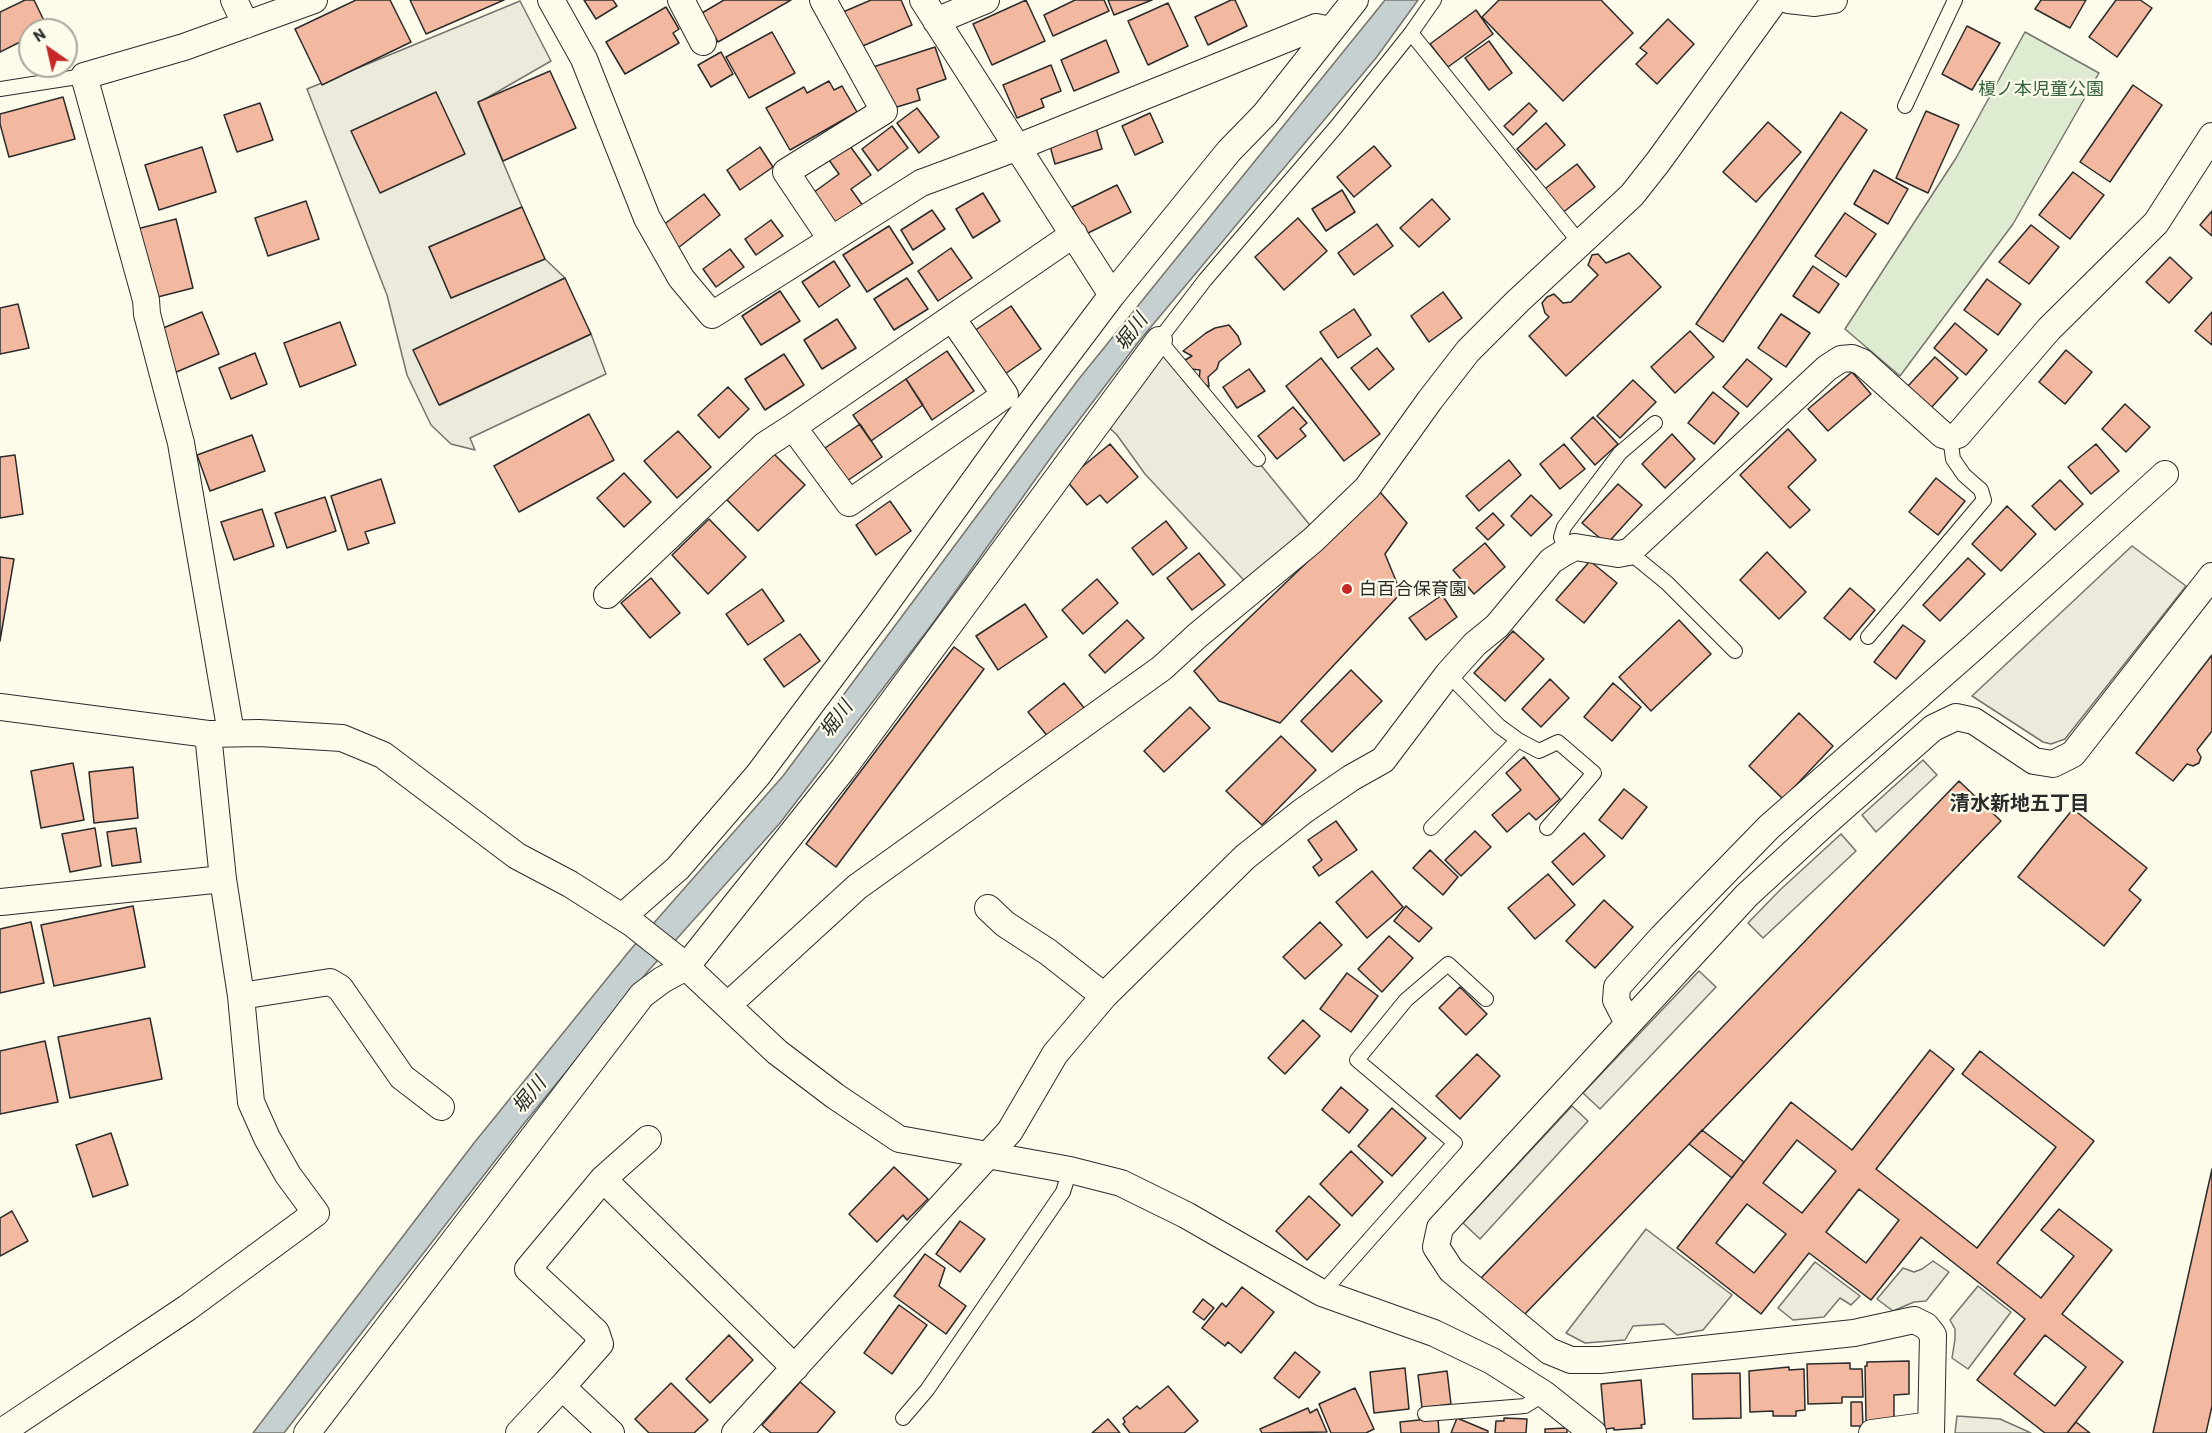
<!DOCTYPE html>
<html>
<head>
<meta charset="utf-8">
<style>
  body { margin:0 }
  #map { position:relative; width:2212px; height:1433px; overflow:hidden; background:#fdfbea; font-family:Barlow,sans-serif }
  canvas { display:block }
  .north { position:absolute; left:18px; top:18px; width:60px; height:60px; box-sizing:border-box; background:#fdfbea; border:2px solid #a9a89e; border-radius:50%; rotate:326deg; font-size:16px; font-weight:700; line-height:24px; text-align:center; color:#2b2b2b }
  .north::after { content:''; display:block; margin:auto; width:21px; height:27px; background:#c62828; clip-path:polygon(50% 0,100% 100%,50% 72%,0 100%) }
</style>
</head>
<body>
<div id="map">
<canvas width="2212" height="1433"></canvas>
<div class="north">N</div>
</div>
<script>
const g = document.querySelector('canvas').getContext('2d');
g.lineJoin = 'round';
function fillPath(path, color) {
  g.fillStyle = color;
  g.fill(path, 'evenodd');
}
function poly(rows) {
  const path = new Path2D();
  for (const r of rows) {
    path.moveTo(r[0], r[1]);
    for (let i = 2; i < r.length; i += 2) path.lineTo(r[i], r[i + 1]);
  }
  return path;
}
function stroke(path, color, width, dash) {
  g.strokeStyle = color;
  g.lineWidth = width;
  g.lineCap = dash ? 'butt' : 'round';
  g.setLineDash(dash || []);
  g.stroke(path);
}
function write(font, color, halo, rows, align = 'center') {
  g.font = font + ' Barlow,"Noto Sans JP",sans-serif';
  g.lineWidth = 4.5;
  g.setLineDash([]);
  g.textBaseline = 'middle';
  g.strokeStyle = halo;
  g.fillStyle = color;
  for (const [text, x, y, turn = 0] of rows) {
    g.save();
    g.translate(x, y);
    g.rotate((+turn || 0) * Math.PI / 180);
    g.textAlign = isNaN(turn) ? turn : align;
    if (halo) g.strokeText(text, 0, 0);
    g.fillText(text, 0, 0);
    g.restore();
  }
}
const green = poly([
  [2025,32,2099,73,2013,224,1900,376,1845,329,1956,158,2025,32]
]);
fillPath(green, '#deebd1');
stroke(green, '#74746e', 1.5);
const parking = poly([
  [520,1,551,61,478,103,522,207,429,247,451,298,545,259,565,278,414,350,440,405,591,334,606,374,470,438,475,450,451,444,431,425,407,375,387,295,307,89,520,1],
  [1159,340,1318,535,1253,590,1145,474,1117,435,1100,419,1159,340],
  [2132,546,2186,586,2065,739,2051,744,2043,742,1972,696,2132,546],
  [1923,760,1937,775,1876,832,1862,815,1923,760],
  [1841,834,1856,851,1763,938,1748,923,1780,890,1841,834],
  [1699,971,1716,987,1600,1109,1583,1093,1699,971],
  [1572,1106,1588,1121,1480,1239,1463,1223,1572,1106],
  [1646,1229,1732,1295,1703,1330,1677,1335,1664,1324,1633,1326,1625,1340,1585,1343,1566,1333,1646,1229],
  [1933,1261,1949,1272,1926,1301,1914,1302,1893,1311,1877,1299,1903,1268,1914,1272,1922,1269,1933,1261],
  [1815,1262,1860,1296,1851,1305,1840,1298,1824,1317,1793,1320,1778,1308,1815,1262],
  [1978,1286,2011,1312,1968,1369,1952,1358,1955,1339,1955,1329,1950,1320,1978,1286],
  [1957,1416,2000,1419,2031,1433,1955,1433,1957,1416]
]);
fillPath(parking, '#eceadb');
stroke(parking, '#74746e', 1.5);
const water = poly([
  [1385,0,1418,0,1376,58,1140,340,1057,449,933,623,780,823,649,970,522,1126,284,1433,253,1433,474,1143,631,949,783,776,1078,380,1385,0]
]);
fillPath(water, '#c7d0d0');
stroke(water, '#74746e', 1.5);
const building = poly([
  [25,0,34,0,48,29,30,30,30,37,0,52,0,12,25,0],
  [356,0,390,0,411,42,322,85,295,29,356,0],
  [410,0,504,0,426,34,410,0],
  [584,0,613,0,617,6,596,19,584,0],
  [724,0,791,0,718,42,702,13,724,0],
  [871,0,901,0,912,25,858,48,843,12,871,0],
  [1026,0,1045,41,992,65,973,24,1026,0],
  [1075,0,1104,0,1109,11,1053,36,1044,15,1075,0],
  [1108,0,1152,0,1114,15,1108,0],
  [1231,0,1235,0,1247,26,1208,45,1195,17,1231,0],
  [1499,0,1601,0,1633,33,1563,101,1482,17,1499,0],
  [2041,0,2086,0,2070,28,2035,9,2041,0],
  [2116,0,2140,0,2152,8,2117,57,2089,37,2116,0],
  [1168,3,1188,46,1148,65,1128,21,1168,3],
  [666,7,679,29,673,33,679,43,625,74,606,42,666,7],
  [1476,10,1493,34,1448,67,1430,44,1476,10],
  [1668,19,1694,44,1657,84,1636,64,1647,53,1640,48,1668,19],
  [1967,26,2000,43,1972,90,1942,74,1967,26],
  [772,32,795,73,749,98,726,57,772,32],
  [1106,40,1119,72,1074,91,1061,60,1106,40],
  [1489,41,1512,73,1489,90,1465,58,1489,41],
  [935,47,946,79,917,89,920,100,887,110,873,67,935,47],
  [721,52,733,74,711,87,698,65,721,52],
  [1051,65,1061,91,1041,99,1044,107,1017,118,1003,85,1051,65],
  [550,71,576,128,503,161,478,102,550,71],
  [829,81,834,90,842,86,857,112,790,150,766,108,804,87,807,93,829,81],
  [2133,85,2162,105,2110,182,2080,162,2133,85],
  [436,92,465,154,380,193,351,131,436,92],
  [63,97,75,139,9,157,0,124,0,114,63,97],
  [260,103,273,140,237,152,224,115,260,103],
  [1529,103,1537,111,1513,135,1504,126,1529,103],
  [917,108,939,137,919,153,897,123,917,108],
  [1926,111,1959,125,1928,193,1896,178,1926,111],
  [1841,112,1867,130,1723,342,1696,324,1841,112],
  [1150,113,1163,142,1135,155,1122,126,1150,113],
  [1768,122,1801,152,1756,202,1723,172,1768,122],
  [1546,123,1565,145,1536,170,1517,149,1546,123],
  [1095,124,1102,149,1055,164,1048,139,1095,124],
  [892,126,908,148,878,171,862,149,892,126],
  [850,146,871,175,851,189,863,206,833,227,810,195,839,174,829,160,850,146],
  [1374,146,1391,166,1354,197,1337,177,1374,146],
  [202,147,216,192,159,210,145,165,202,147],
  [760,147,773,167,740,190,727,170,760,147],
  [1577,164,1595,187,1561,214,1542,191,1577,164],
  [1874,170,1908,189,1888,224,1854,204,1874,170],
  [2073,172,2104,195,2070,239,2039,215,2073,172],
  [1117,185,1131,212,1086,234,1072,207,1117,185],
  [1342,190,1355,212,1326,231,1312,209,1342,190],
  [983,193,1000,221,973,238,956,209,983,193],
  [704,194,720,215,678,248,662,226,704,194],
  [1432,199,1450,219,1419,247,1400,228,1432,199],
  [306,201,319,239,268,256,255,218,306,201],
  [522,207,545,259,451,298,429,247,522,207],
  [932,210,945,229,913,250,901,230,932,210],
  [2212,211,2212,236,2200,225,2212,211],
  [1845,213,1876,234,1846,277,1815,256,1845,213],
  [1298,218,1327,251,1284,290,1255,257,1298,218],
  [176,219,193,288,146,300,129,231,176,219],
  [771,220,783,236,756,255,745,239,771,220],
  [1377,224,1393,246,1354,275,1338,253,1377,224],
  [2031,225,2059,247,2029,284,1999,262,2031,225],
  [889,226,913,263,867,292,843,255,889,226],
  [951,248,972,278,938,301,918,271,951,248],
  [730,249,744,267,716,287,703,269,730,249],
  [1629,253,1661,287,1566,376,1529,336,1549,317,1545,313,1542,303,1547,297,1554,294,1563,303,1571,302,1598,275,1588,265,1592,255,1598,254,1606,263,1629,253],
  [2170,257,2192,278,2169,303,2146,282,2170,257],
  [834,261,850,286,819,307,802,282,834,261],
  [1813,266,1839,284,1819,313,1793,296,1813,266],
  [565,278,591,334,439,405,413,350,565,278],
  [907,278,928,309,894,330,874,299,907,278],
  [1987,279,2021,304,1998,335,1964,310,1987,279],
  [780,291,800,321,761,345,742,316,780,291],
  [1443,292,1462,318,1429,342,1411,316,1443,292],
  [18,304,29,348,0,354,0,308,18,304],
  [1011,306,1041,349,1005,374,974,331,1011,306],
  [1354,309,1371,335,1338,358,1320,332,1354,309],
  [202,312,219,354,174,373,156,331,202,312],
  [2212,312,2212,345,2195,331,2212,312],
  [1781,314,1810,333,1786,367,1758,348,1781,314],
  [837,319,856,348,822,369,804,340,837,319],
  [340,322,356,365,300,387,284,343,340,322],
  [1955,323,1987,350,1966,375,1934,348,1955,323],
  [1229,325,1238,336,1241,344,1219,362,1217,369,1208,377,1209,387,1199,381,1200,370,1182,368,1185,360,1192,356,1183,351,1206,333,1215,328,1229,325],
  [1690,331,1714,357,1675,393,1651,367,1690,331],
  [1377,348,1394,369,1369,390,1351,368,1377,348],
  [2066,350,2092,372,2065,404,2039,382,2066,350],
  [947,351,974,391,932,420,906,379,947,351],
  [255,353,267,384,231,399,219,368,255,353],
  [784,354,804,385,765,410,745,379,784,354],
  [1935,357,1958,378,1931,408,1907,387,1935,357],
  [1321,358,1380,434,1344,461,1286,386,1321,358],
  [1747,359,1772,379,1747,407,1723,387,1747,359],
  [1249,369,1265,391,1237,408,1223,387,1249,369],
  [1852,372,1871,394,1828,431,1808,409,1852,372],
  [906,379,923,405,871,441,853,415,906,379],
  [1633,380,1656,402,1620,438,1597,416,1633,380],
  [728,387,749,409,719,438,698,415,728,387],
  [1713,392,1739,413,1714,444,1688,423,1713,392],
  [2125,404,2150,427,2126,452,2102,429,2125,404],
  [1293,407,1307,423,1300,429,1306,436,1277,459,1258,436,1293,407],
  [589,414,614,460,519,512,494,466,589,414],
  [1593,417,1618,444,1595,465,1571,438,1593,417],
  [860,424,882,457,847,481,825,448,860,424],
  [1788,429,1816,460,1788,487,1810,510,1790,528,1740,475,1788,429],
  [678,431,711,467,677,498,644,461,678,431],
  [1672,434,1695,459,1665,488,1642,464,1672,434],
  [252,435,265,471,210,491,197,455,252,435],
  [1110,444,1138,477,1107,503,1100,495,1087,505,1066,480,1110,444],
  [1564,444,1585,469,1560,489,1540,464,1564,444],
  [2096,444,2119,471,2091,494,2068,467,2096,444],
  [773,453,805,485,758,531,727,500,773,453],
  [15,455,23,514,0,518,0,457,15,455],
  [1509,460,1521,475,1479,511,1466,496,1509,460],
  [624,473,651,502,624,527,597,498,624,473],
  [1936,478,1965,501,1938,535,1909,512,1936,478],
  [381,479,395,523,365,532,369,543,348,550,331,496,381,479],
  [2060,480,2083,504,2055,530,2032,506,2060,480],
  [1618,484,1642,505,1607,544,1582,523,1618,484],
  [1380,492,1407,523,1385,554,1401,593,1280,723,1219,701,1194,671,1380,492],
  [1531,495,1552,515,1531,536,1511,516,1531,495],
  [325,497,336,531,287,548,275,513,325,497],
  [890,501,911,531,876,555,856,525,890,501],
  [2007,506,2036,534,2001,571,1972,544,2007,506],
  [262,509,274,546,234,560,221,522,262,509],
  [1493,513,1504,525,1488,540,1476,528,1493,513],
  [709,519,746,557,708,594,672,555,709,519],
  [1166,521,1187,548,1153,575,1132,548,1166,521],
  [1485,543,1505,567,1474,594,1453,570,1485,543],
  [1767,552,1806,592,1779,619,1740,580,1767,552],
  [1199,553,1225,585,1192,610,1167,578,1199,553],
  [0,557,14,559,0,641,0,557],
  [1968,558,1985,574,1940,621,1923,605,1968,558],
  [1590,561,1617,583,1584,623,1556,600,1590,561],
  [651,578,680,613,650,638,621,603,651,578],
  [1097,579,1118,603,1083,634,1062,610,1097,579],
  [1850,588,1875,610,1850,640,1824,618,1850,588],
  [762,589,784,621,748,645,726,614,762,589],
  [1442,595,1457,617,1426,640,1409,618,1442,595],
  [1025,604,1047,637,998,670,976,636,1025,604],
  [1127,620,1144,638,1105,673,1089,655,1127,620],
  [1679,620,1711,654,1651,711,1619,677,1679,620],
  [1903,625,1925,641,1896,679,1874,662,1903,625],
  [1513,631,1544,659,1505,701,1474,673,1513,631],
  [800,634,820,661,784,687,764,659,800,634],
  [954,647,984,669,836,867,806,844,954,647],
  [2212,655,2212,731,2197,750,2201,757,2199,763,2193,766,2187,764,2173,781,2136,753,2212,655],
  [1351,670,1382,701,1332,752,1301,721,1351,670],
  [1550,679,1569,698,1541,727,1522,709,1550,679],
  [1064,683,1085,709,1049,738,1028,712,1064,683],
  [1613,683,1641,707,1612,741,1584,717,1613,683],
  [1190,707,1210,728,1164,772,1144,751,1190,707],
  [1799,713,1833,746,1783,799,1749,766,1799,713],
  [1281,736,1316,770,1262,825,1226,791,1281,736],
  [1524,757,1560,799,1536,820,1529,813,1507,832,1492,815,1521,790,1506,773,1524,757],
  [73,763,84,820,41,828,31,771,73,763],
  [133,767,138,818,94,823,89,772,133,767],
  [1959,781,2001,821,1522,1317,1481,1278,1959,781],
  [1624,789,1647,807,1622,839,1599,820,1624,789],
  [2073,809,2147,868,2129,890,2141,900,2104,946,2018,877,2073,809],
  [1336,821,1357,850,1319,876,1313,867,1322,860,1308,840,1336,821],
  [95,828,101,866,70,872,62,834,95,828],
  [136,828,141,862,112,866,107,832,136,828],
  [1475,831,1491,847,1461,876,1445,860,1475,831],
  [1584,833,1605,856,1573,885,1552,862,1584,833],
  [1430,850,1458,877,1443,895,1413,868,1430,850],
  [1372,871,1403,907,1367,938,1336,902,1372,871],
  [1548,874,1575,905,1535,939,1508,908,1548,874],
  [1604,900,1633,927,1595,968,1566,941,1604,900],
  [133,906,145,967,54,986,41,925,133,906],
  [1406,906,1432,928,1419,942,1394,921,1406,906],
  [31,922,44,983,0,993,0,929,31,922],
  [1320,922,1342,945,1305,979,1283,957,1320,922],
  [1389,936,1413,958,1382,992,1358,969,1389,936],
  [1347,973,1378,996,1351,1032,1320,1009,1347,973],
  [1460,987,1487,1014,1466,1035,1439,1008,1460,987],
  [150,1018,162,1079,70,1098,58,1037,150,1018],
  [1303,1020,1320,1036,1285,1074,1268,1058,1303,1020],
  [45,1041,58,1102,0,1114,0,1051,45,1041],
  [1930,1050,1954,1069,1876,1169,1977,1248,2056,1147,1962,1074,1980,1051,2094,1141,1997,1263,2041,1298,2074,1256,2041,1230,2059,1209,2112,1250,2062,1314,2123,1362,2067,1433,2045,1433,1977,1380,2025,1319,1921,1237,1871,1300,1809,1253,1761,1314,1677,1248,1791,1102,1852,1150,1930,1050],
  [1797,1140,1836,1171,1802,1213,1763,1183,1797,1140],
  [1859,1189,1899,1220,1866,1263,1826,1232,1859,1189],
  [1747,1204,1786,1234,1754,1273,1716,1243,1747,1204],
  [2045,1335,2086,1367,2055,1406,2014,1374,2045,1335],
  [1477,1054,1500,1076,1460,1119,1436,1096,1477,1054],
  [1341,1087,1368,1110,1349,1133,1322,1110,1341,1087],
  [1392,1108,1426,1138,1392,1176,1358,1146,1392,1108],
  [1702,1130,1744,1162,1732,1178,1689,1144,1702,1130],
  [111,1133,128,1185,93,1197,76,1145,111,1133],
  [1351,1151,1383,1182,1352,1216,1320,1184,1351,1151],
  [894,1167,928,1199,907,1220,903,1215,877,1242,849,1214,894,1167],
  [2212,1169,2212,1406,2206,1433,2153,1433,2212,1169],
  [1309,1196,1340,1225,1307,1260,1276,1231,1309,1196],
  [12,1211,28,1241,0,1256,0,1218,12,1211],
  [960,1221,985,1239,960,1272,936,1254,960,1221],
  [925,1254,945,1268,939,1286,966,1306,946,1334,894,1296,925,1254],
  [1242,1287,1274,1312,1241,1353,1228,1342,1225,1346,1202,1328,1222,1303,1226,1307,1242,1287],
  [1203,1299,1214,1308,1204,1320,1193,1312,1203,1299],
  [899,1305,927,1325,892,1374,864,1353,899,1305],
  [729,1335,753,1360,710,1403,686,1379,729,1335],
  [1295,1352,1320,1372,1299,1398,1274,1378,1295,1352],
  [1909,1361,1909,1394,1894,1395,1894,1421,1866,1421,1865,1366,1867,1366,1867,1362,1909,1361],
  [1850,1363,1850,1369,1862,1369,1863,1397,1842,1397,1842,1403,1808,1404,1807,1364,1850,1363],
  [1789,1367,1789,1370,1804,1369,1805,1410,1796,1411,1796,1416,1773,1416,1773,1411,1750,1412,1749,1371,1789,1367],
  [1405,1368,1409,1409,1374,1413,1370,1372,1405,1368],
  [1447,1371,1451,1404,1422,1408,1418,1375,1447,1371],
  [1740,1373,1741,1418,1693,1419,1692,1374,1740,1373],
  [1641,1380,1645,1424,1641,1425,1642,1428,1614,1430,1614,1428,1605,1429,1601,1384,1641,1380],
  [800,1382,835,1412,817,1433,771,1433,762,1425,800,1382],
  [671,1383,708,1420,694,1433,649,1433,635,1419,671,1383],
  [1168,1386,1198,1421,1184,1433,1130,1433,1123,1424,1125,1422,1123,1418,1137,1406,1140,1409,1168,1386],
  [1355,1388,1374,1429,1366,1433,1331,1433,1319,1404,1355,1388],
  [1851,1402,1862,1402,1863,1426,1851,1426,1851,1402],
  [1308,1408,1310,1413,1317,1409,1327,1432,1262,1433,1260,1429,1308,1408],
  [1438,1418,1439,1433,1401,1433,1400,1422,1438,1418],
  [1457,1418,1488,1431,1488,1433,1451,1433,1457,1418],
  [1504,1418,1527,1419,1526,1433,1495,1433,1496,1421,1504,1421,1504,1418],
  [1108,1419,1120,1433,1092,1433,1108,1419],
  [2076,1422,2090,1433,2067,1433,2076,1422],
  [1567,1428,1567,1433,1545,1433,1545,1429,1567,1428]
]);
fillPath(building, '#f2b8a0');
stroke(building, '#2b2b2b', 1.5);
const service = poly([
  [1434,0,1411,33,1580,243],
  [0,89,84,76],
  [1905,106,1955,0],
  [1258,459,1159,340,1205,280,1336,127,1411,33],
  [1565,552,1561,537,1564,527,1620,453,1655,423],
  [1629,552,1667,583,1735,651],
  [1868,637,1984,500,1981,490,1964,475,1953,459,1950,437],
  [1518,740,1539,751,1558,742,1594,773,1547,828],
  [1431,828,1518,740,1499,726,1448,674],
  [1322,1293,1455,1143,1357,1060,1406,1000,1448,964,1486,999],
  [1425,1414,1525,1406,1544,1394],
  [903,1418,927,1390,1063,1192,1070,1170]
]);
const minor = poly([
  [234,0,246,25],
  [551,0,584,59,647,218,681,278,712,315,921,183,1018,147,1316,27,1330,30],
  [681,0,703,42],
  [823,0,884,111,786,172,831,239],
  [923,0,1112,295],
  [1788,0,1815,3,1834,0],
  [936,21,986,0],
  [793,427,1074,234],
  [607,595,765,445,793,427,849,503,1005,395,952,318],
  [0,707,208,734,259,733,342,738,383,755,517,856,570,884,633,924,681,962,777,1052,835,1096,899,1139,1070,1170,1121,1183,1186,1215,1322,1293,1434,1333,1492,1361,1544,1394,1593,1433],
  [231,733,181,443,147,314,146,300,84,76,184,47,314,0],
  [223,879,241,996,330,982,340,988,402,1077,441,1107],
  [1,902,223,879,208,734],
  [988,908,1005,924,1048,952,1104,996],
  [622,917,678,868,758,775,877,616,1026,409,1112,295,1229,151,1265,114,1355,0],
  [728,1005,857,887,1162,668,1198,635,1313,540,1367,488,1430,400,1468,351,1518,301,1632,195,1658,162,1775,0],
  [1628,1023,1616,1000,1617,987,1662,937,1769,827,1973,648,2165,474],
  [603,1179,795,1368],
  [562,1387,600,1344,596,1332,528,1269,603,1179,648,1139],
  [0,1433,187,1308,316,1213,288,1175,267,1138,251,1102,241,996],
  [307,1433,642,995,662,980,686,967,843,769,1159,340],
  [519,1433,562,1387,611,1433],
  [735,1433,1010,1131,1055,1054,1104,996,1245,857,1303,811,1351,778,1383,760,1448,674,1475,644,1497,626,1551,561,1565,552,1575,547,1618,554,1629,552,1827,368,1841,359,1852,358,1862,362,1943,435,1950,437,1958,435,2049,329,2156,223,2212,136],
  [1872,1433,1931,1425],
  [1931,1433,1933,1335,1926,1326,1914,1320,1854,1333,1600,1360,1571,1360,1549,1351,1451,1270,1436,1247,1440,1228,1747,895,1821,827,1933,728,1956,717,1974,721,2034,761,2053,764,2073,754,2212,576]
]);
stroke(service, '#2b2b2b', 16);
stroke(minor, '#2b2b2b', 28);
stroke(service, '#fdfbea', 14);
stroke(minor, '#fdfbea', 26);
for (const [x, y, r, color] of [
  [1347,589,6,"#c62828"]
]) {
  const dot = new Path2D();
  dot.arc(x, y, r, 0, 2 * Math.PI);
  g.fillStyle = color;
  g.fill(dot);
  stroke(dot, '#fdfbea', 2);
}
write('18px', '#34623c', '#fdfbea', [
  ["榎ノ本児童公園",2041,89]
]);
write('18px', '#2b2b2b', '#fdfbea', [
  ["白百合保育園",1359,589]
], 'left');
write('italic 20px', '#2b2b2b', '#fdfbea', [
  ["堀川",1131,332,-53],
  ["堀川",836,719,-53],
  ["堀川",529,1095,-51]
]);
write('bold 20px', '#2b2b2b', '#fdfbea', [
  ["清水新地五丁目",2020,803]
]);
</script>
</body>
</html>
